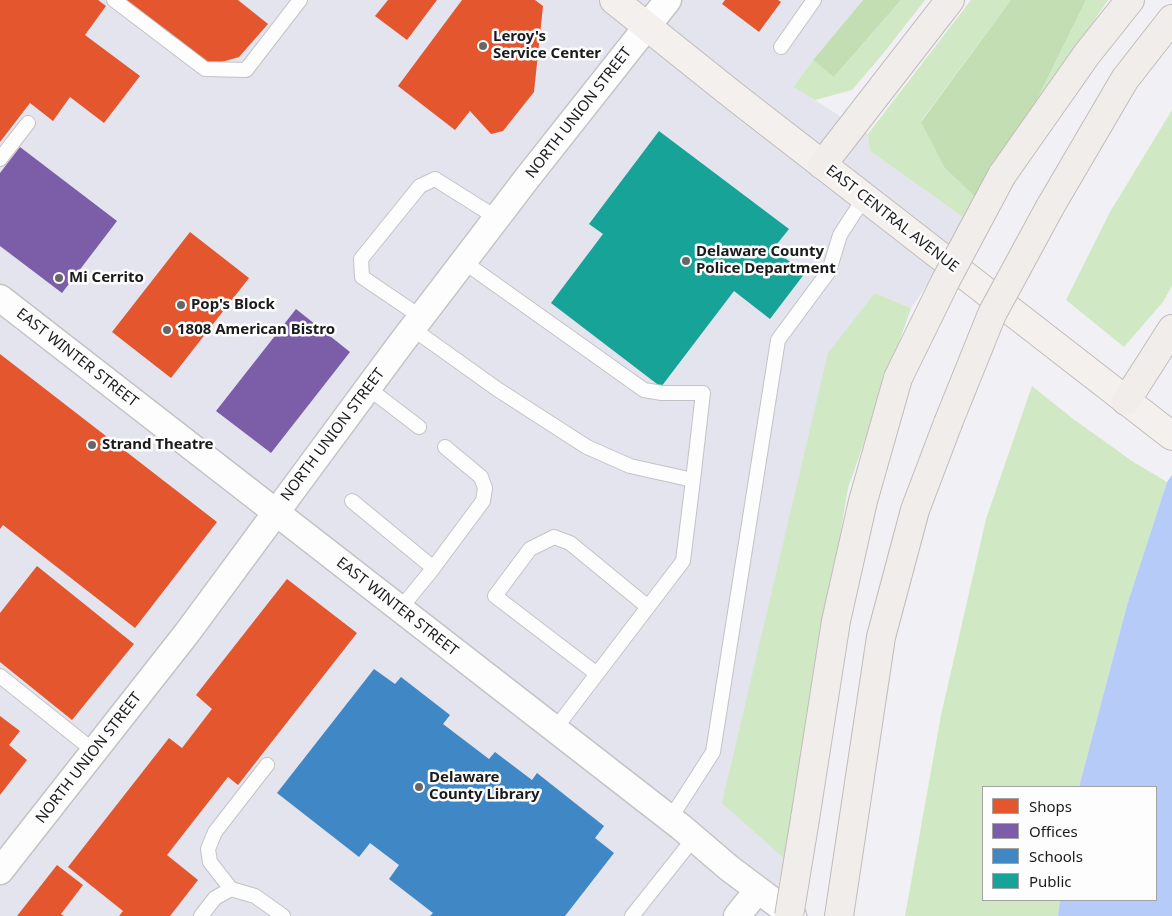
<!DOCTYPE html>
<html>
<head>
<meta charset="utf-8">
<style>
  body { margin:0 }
  #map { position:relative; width:1172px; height:916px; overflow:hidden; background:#f1f1f5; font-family:"Noto Sans",sans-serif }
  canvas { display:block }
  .legend { position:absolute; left:982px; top:786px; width:175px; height:115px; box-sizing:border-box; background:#fdfdfe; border:1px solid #a3a3a4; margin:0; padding:6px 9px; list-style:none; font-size:15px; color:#1b1b1d }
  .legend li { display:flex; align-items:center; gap:10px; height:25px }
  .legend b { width:25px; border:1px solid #a3a3a4 }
</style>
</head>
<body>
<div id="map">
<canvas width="1172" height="916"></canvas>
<ul class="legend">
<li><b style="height:14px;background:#e4572e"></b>Shops</li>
<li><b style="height:14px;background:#7b5ea7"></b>Offices</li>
<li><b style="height:14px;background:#3f88c5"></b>Schools</li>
<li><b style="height:14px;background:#17a398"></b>Public</li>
</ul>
</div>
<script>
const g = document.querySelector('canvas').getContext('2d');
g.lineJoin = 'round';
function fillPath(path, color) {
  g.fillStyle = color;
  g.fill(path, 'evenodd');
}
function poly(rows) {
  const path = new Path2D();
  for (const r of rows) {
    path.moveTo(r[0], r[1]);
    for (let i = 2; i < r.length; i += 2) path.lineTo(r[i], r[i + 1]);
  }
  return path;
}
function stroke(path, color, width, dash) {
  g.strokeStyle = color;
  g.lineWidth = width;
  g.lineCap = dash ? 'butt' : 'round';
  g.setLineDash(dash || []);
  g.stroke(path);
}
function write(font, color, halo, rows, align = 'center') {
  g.font = font + ' "Noto Sans",sans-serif';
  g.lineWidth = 5;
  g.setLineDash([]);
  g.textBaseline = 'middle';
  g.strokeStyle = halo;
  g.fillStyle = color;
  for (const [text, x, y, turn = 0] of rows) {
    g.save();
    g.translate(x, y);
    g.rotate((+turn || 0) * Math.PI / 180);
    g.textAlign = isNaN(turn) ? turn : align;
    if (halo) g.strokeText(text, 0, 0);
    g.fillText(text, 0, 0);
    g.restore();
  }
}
fillPath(poly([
  [0,0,863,0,813,60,793,87,815,100,868,134,870,151,970,222,911,308,875,293,785,859,770,916,0,916]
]), '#e3e4ed');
fillPath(poly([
  [901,0,925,0,882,55,852,90,815,100,793,87,813,60,835,76],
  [971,0,1011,0,921,121,981,202,970,222,870,151,868,134],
  [1086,0,1108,0,1027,120],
  [1172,110,1172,286,1163,302,1124,347,1066,300,1110,212],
  [875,293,911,308,848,488,785,859,722,803,828,353],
  [1032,386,1072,418,1132,461,1167,482,1127,605,1079,787,983,787,983,900,1060,900,1058,916,905,916,941,715,986,519]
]), '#d1e8c4');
fillPath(poly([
  [863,0,901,0,834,77,813,60],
  [1011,0,1086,0,1027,120,981,202,945,168,921,122]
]), '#c3deb3');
fillPath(poly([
  [1172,475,1172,916,1058,916,1060,900,1156,900,1156,787,1079,787,1127,605,1167,482]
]), '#b6cbf8');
fillPath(poly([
  [0,0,98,0,106,6,85,35,140,76,104,123,70,97,53,121,30,103,0,142],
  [124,0,238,0,268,24,239,57,211,65],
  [388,0,437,0,407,40,375,16],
  [462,0,535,0,543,6,534,92,503,131,491,134,470,111,455,130,398,86],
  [725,0,778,0,781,2,759,32,722,4],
  [190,232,249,278,171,378,112,332],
  [0,354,217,522,135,628,3,525,0,529],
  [37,566,134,644,72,720,0,662,0,613],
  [287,579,357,633,238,785,228,777,167,855,198,880,170,916,119,916,123,911,68,867,169,738,182,748,212,709,196,695],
  [0,716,20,731,9,745,27,760,0,795],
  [57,865,83,885,61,914,64,916,17,916]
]), '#e4572e');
fillPath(poly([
  [20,147,117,221,62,293,0,246,0,173],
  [296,309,350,352,271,453,216,411]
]), '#7b5ea7');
fillPath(poly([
  [374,669,395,684,401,677,450,715,443,724,489,759,495,752,532,780,537,773,604,826,595,838,614,853,565,916,430,916,433,913,389,879,399,865,370,843,359,857,277,793]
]), '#3f88c5');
fillPath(poly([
  [659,131,789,229,773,249,805,273,770,319,734,291,661,387,551,303,603,234,589,224]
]), '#17a398');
const service = poly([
  [114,0,205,69,246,70,300,0],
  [781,47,814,0],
  [0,159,28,123],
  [421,317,362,277,361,259,420,186,435,179,497,218],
  [413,329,497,389,587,447,630,466,693,480,703,393,662,393,644,390,464,262],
  [368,388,419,427],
  [352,501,431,566,431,571,400,609],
  [431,571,483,501,485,488,481,477,445,447],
  [597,674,495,596,530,549,554,537,570,543,648,607],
  [0,676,94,751],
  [555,729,683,561,693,480],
  [670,819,713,752,778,340,829,271,840,235,864,198],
  [231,889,210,862,208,849,215,832,267,765],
  [201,916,215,898,231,889,255,896,283,916],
  [632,916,694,838]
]);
const minor = poly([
  [0,298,681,827,729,868,793,916],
  [0,871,187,633,399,346,528,177,668,0],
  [737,916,758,890]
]);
const trunk = poly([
  [614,0,734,96,1172,436]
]);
const motorway = poly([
  [822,165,950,0],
  [1002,175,1087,54,1130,0],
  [1050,207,1125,79,1172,19],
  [1126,401,1172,329],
  [805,819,836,621,863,501,898,378],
  [839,916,881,637,915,510,948,423]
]);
stroke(service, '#c3c3c6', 16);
stroke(minor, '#c3c3c6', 29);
stroke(trunk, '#c1bcbb', 30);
stroke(motorway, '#c1bcbb', 30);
stroke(service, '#fdfdfe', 14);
stroke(minor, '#fdfdfe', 26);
stroke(trunk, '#f4f0ee', 28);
stroke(motorway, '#f1edeb', 28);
const motorwayBridge = poly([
  [898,378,946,280,1002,175],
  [948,423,992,314,1050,207],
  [789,916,805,819]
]);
stroke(motorwayBridge, '#c1bcbb', 30, []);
stroke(motorwayBridge, '#f1edeb', 28);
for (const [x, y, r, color] of [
  [483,46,5,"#666669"],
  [686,261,5,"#666669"],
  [59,278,5,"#666669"],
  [181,305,5,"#666669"],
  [167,330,5,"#666669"],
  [92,445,5,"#666669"],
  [419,787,5,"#666669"]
]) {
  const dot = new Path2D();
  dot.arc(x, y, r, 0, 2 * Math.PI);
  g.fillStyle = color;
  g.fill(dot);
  stroke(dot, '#fdfdfe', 2);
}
write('bold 15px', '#1b1b1d', '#fdfdfe', [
  ["Leroy's",493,37],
  ["Service Center",493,54],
  ["Delaware County",696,252],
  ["Police Department",696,269],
  ["Mi Cerrito",69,278],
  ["Pop's Block",191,305],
  ["1808 American Bistro",177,330],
  ["Strand Theatre",102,445],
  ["Delaware",429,778],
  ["County Library",429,795]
], 'left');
write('15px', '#1b1b1d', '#fdfdfe', [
  ["NORTH UNION STREET",579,113,-52],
  ["EAST CENTRAL AVENUE",892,219,38],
  ["EAST WINTER STREET",77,358,38],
  ["NORTH UNION STREET",333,435,-53],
  ["EAST WINTER STREET",397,607,38],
  ["NORTH UNION STREET",89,758,-52]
]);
</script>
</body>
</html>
